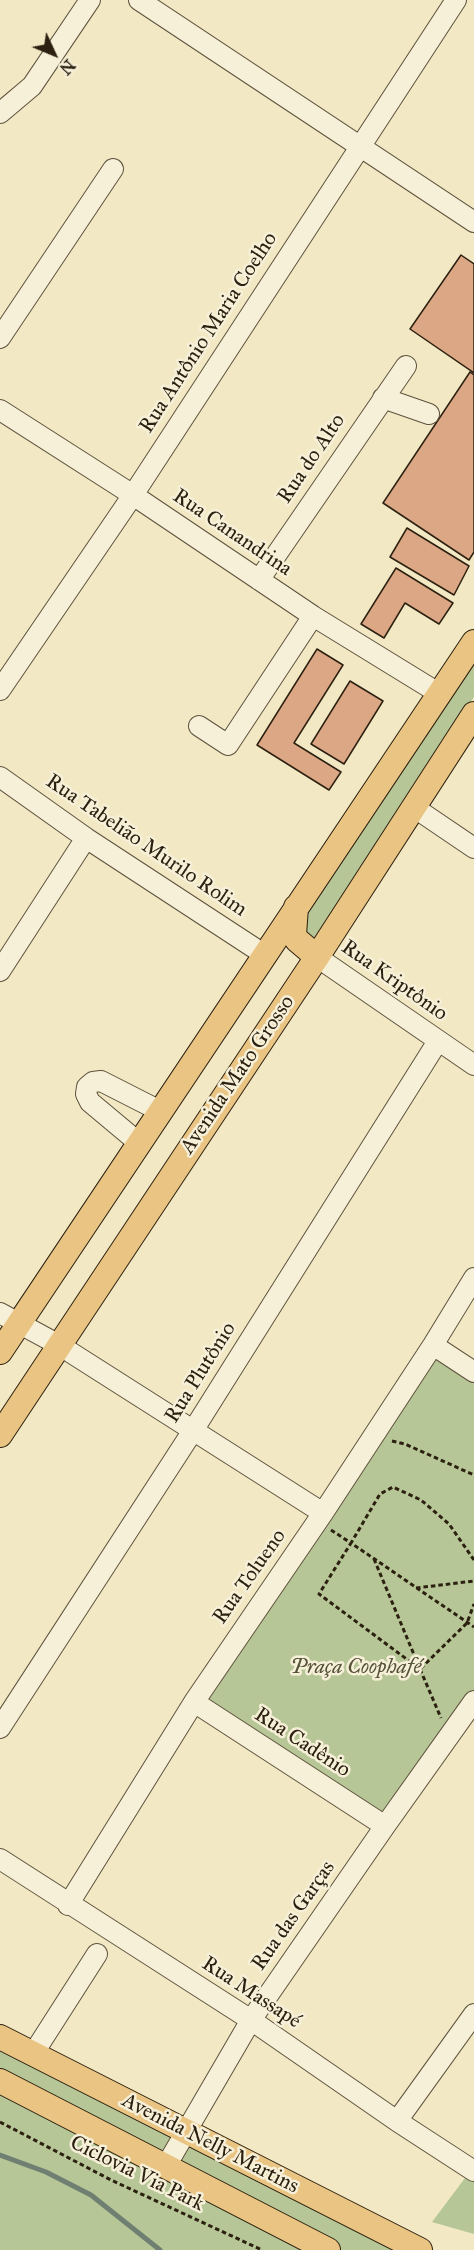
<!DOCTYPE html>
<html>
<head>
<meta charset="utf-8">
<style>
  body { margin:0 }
  #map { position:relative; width:474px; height:2250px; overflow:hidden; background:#f2e8c4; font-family:"IM FELL Great Primer",serif }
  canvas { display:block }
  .north { position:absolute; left:24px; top:24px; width:60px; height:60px; -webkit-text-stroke:4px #f7f0d9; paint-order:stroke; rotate:134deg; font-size:16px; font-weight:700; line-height:24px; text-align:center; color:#2c2010 }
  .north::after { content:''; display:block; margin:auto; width:21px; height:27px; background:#2c2010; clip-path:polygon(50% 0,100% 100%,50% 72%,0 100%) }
</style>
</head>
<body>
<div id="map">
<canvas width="474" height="2250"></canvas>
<div class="north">N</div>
</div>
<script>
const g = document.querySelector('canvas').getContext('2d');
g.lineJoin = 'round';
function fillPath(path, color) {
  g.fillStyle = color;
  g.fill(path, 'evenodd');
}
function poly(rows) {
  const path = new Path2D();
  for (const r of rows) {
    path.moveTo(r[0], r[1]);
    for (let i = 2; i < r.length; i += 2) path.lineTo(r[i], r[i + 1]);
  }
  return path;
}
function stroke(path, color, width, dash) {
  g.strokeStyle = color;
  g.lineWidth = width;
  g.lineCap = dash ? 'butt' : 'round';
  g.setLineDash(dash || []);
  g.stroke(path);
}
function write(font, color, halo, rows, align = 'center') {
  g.font = font + ' "IM FELL Great Primer",serif';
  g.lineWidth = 5;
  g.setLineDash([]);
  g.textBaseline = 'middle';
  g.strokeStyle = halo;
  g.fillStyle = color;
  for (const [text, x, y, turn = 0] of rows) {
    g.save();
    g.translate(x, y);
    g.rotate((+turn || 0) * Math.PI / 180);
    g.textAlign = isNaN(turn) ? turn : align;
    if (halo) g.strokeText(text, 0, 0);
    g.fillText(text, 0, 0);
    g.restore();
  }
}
fillPath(poly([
  [474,653,474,697,305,953,283,938],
  [433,1345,474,1372,474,1701,385,1826,194,1702],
  [0,2044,407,2250,0,2250],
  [474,2166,474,2234,432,2222]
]), '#b7c697');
stroke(poly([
  [0,2155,46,2172,91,2195,160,2250]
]), '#6f8072', 5);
const building = poly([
  [461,255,474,264,474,373,410,329,461,255],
  [470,372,474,375,474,552,469,560,383,503,470,372],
  [407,528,469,566,454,595,390,557,407,528],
  [396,568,453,603,439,624,405,603,384,638,361,624,396,568],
  [317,649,343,665,294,743,341,772,329,790,257,745,317,649],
  [350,681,383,701,344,764,311,744,350,681]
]);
fillPath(building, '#dca784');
stroke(building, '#2c2010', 1.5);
const minor = poly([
  [139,0,474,222],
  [0,113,32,86,90,0],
  [0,338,113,169],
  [383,398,429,414],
  [0,410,133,495,313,616,440,694],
  [259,580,406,366],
  [0,690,133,495,456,0],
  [199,726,228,745,313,616],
  [0,777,86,838,265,955],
  [415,808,474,848],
  [317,957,474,1065],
  [0,971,86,838],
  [139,1143,90,1102,86,1094,87,1087,93,1082,101,1081,160,1111],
  [0,1313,59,1345,323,1513],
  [433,1345,474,1372],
  [194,1702,385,1826],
  [0,1728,194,1429,438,1041],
  [0,1859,251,2020,397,2121,474,2171],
  [68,1905,194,1702,323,1513,433,1345,474,1278],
  [33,2054,97,1954],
  [397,2121,474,2014],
  [166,2166,251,2020,385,1826,474,1701]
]);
const major = poly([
  [296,907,294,935,297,940,317,957],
  [0,1352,474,642],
  [0,1435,317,957,474,714],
  [0,2037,420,2250],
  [0,2081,328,2250]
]);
stroke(minor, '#5e523d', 22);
stroke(major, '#2c2010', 26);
stroke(poly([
  [392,1441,405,1444,474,1475],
  [331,1530,351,1543,319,1594,420,1669,441,1718],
  [374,1559,420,1669,467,1623,474,1604],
  [474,1560,449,1524,421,1500,393,1487,380,1494,351,1543,474,1627],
  [416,1588,474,1581],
  [0,2122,111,2180,262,2250]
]), '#2c2010', 3, [4.5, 3]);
stroke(minor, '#f7f0d9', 20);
stroke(major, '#e9c482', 24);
write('21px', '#2c2010', '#f7f0d9', [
  ["Rua Antônio Maria Coelho",209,333,-57],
  ["Rua do Alto",312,459,-56],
  ["Rua Canandrina",232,533,34],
  ["Rua Tabelião Murilo Rolim",146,846,34],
  ["Rua Kriptônio",394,981,35],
  ["Avenida Mato Grosso",238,1075,-56],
  ["Rua Plutônio",201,1373,-58],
  ["Rua Tolueno",250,1577,-55],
  ["Rua Cadênio",302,1743,33],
  ["Rua das Garças",294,1916,-55],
  ["Rua Massapé",251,1993,33],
  ["Avenida Nelly Martins",210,2144,27],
  ["Ciclovia Via Park",137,2174,26]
]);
write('italic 21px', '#565238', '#f7f0d9', [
  ["Praça Coophafé",356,1668]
]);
</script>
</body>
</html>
